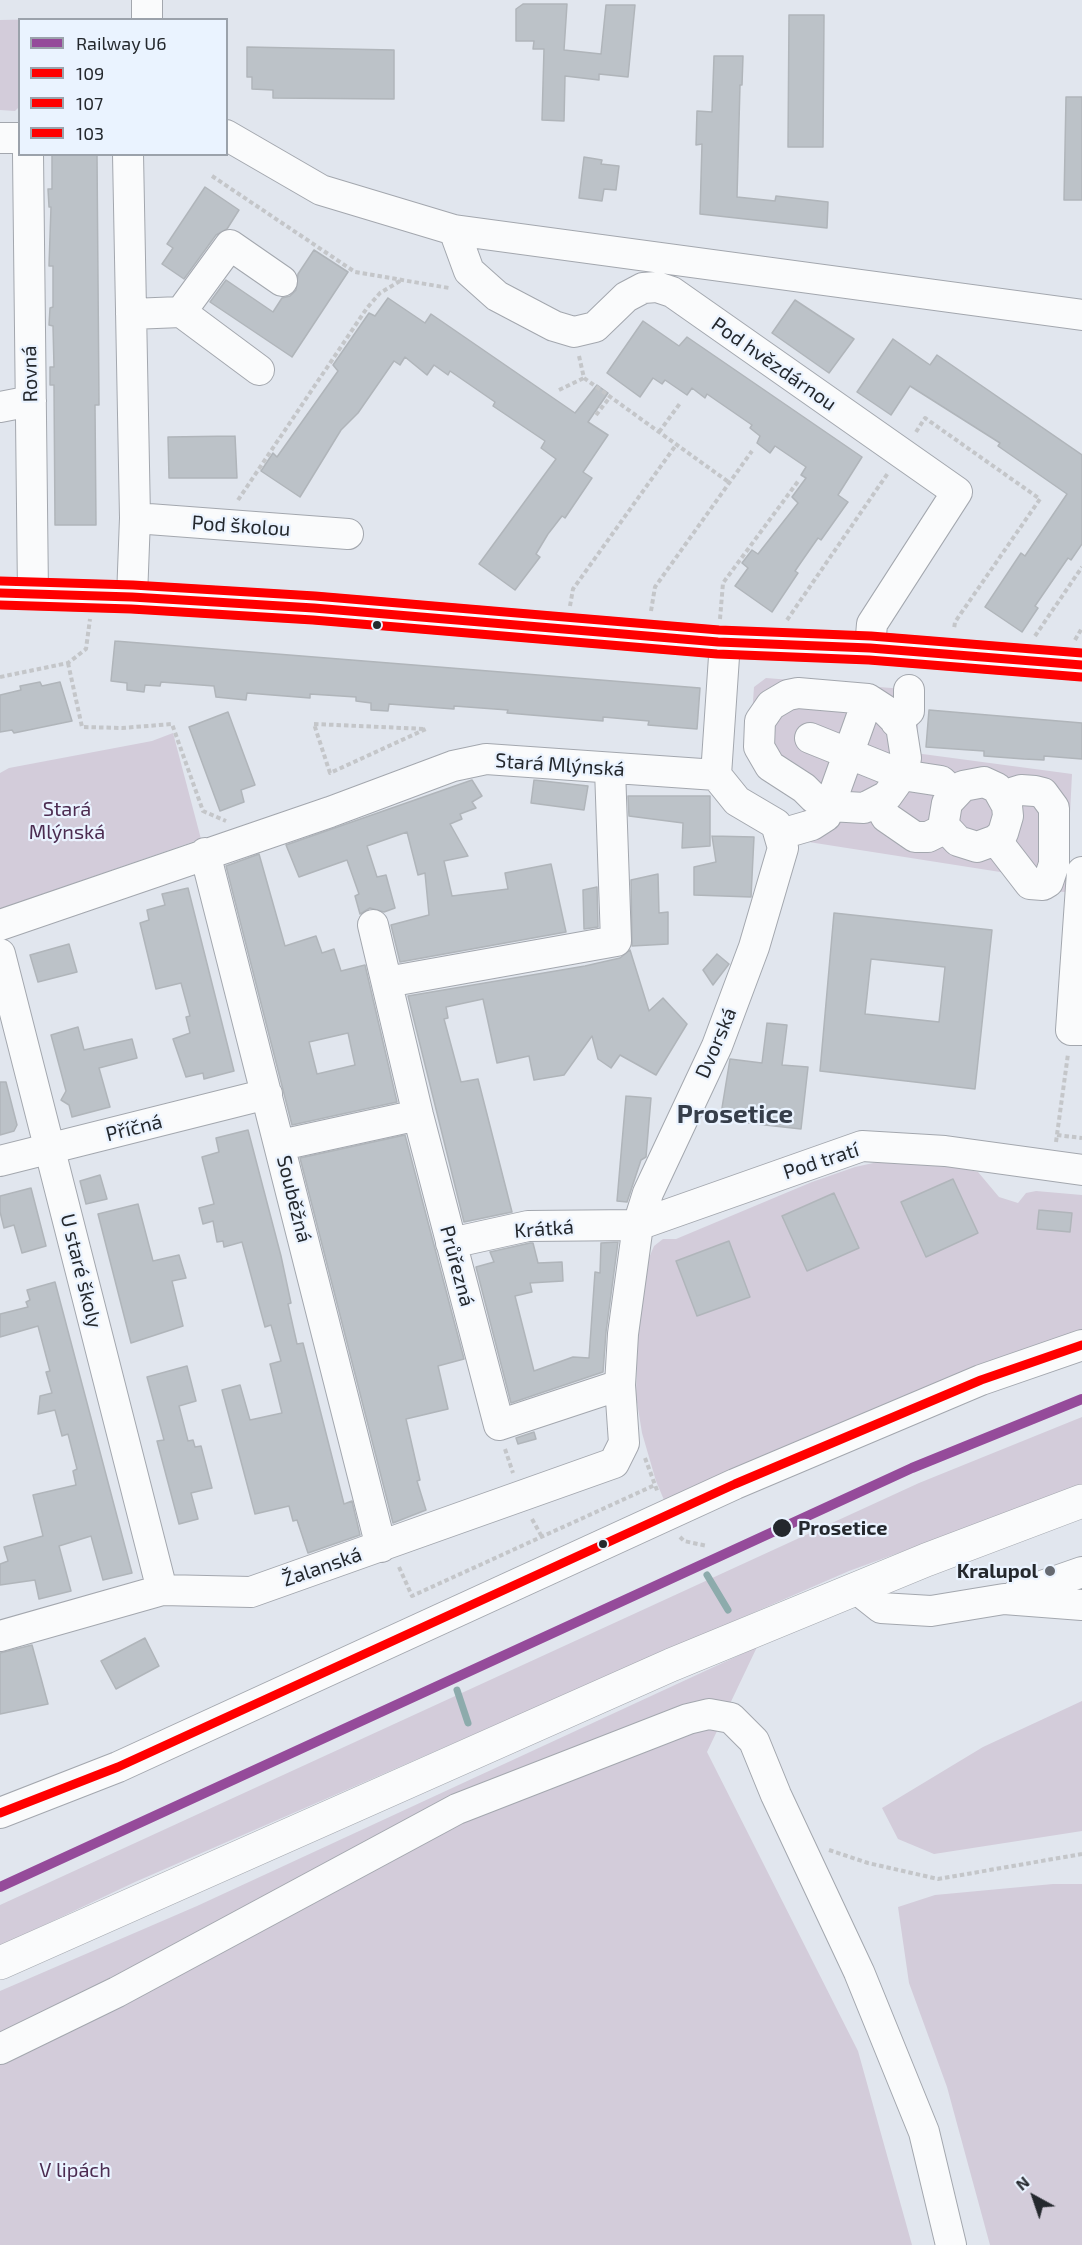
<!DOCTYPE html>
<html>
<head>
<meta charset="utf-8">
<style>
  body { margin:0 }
  #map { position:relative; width:1082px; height:2245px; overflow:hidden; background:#e1e6ee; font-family:"Exo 2",sans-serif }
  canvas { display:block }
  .legend { position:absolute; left:18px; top:18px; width:210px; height:138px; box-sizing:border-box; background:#eaf3ff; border:2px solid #9ba2ab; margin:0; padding:8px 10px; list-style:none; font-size:18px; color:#24282d }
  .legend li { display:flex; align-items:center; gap:12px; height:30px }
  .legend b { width:30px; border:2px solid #9ba2ab }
  .north { position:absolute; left:1004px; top:2167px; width:60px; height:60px; -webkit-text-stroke:4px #eaf3ff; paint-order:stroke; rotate:320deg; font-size:16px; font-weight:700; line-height:24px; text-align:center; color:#24282d }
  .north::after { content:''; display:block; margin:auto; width:21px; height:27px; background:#24282d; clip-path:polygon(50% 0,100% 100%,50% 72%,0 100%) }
</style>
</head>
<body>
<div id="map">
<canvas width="1082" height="2245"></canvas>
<ul class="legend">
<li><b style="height:8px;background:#954b9a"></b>Railway U6</li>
<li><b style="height:8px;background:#f00"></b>109</li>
<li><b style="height:8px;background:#f00"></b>107</li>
<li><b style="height:8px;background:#f00"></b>103</li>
</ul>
<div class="north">N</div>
</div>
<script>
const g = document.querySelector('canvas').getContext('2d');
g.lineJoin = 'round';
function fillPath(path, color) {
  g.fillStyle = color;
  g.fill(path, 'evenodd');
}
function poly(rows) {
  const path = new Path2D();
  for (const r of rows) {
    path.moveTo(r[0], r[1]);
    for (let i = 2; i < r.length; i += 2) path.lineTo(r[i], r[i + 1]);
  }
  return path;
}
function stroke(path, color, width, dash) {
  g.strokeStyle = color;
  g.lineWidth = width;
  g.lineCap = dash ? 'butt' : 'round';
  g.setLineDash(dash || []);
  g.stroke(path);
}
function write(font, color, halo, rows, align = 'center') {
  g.font = font + ' "Exo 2",sans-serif';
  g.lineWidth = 4.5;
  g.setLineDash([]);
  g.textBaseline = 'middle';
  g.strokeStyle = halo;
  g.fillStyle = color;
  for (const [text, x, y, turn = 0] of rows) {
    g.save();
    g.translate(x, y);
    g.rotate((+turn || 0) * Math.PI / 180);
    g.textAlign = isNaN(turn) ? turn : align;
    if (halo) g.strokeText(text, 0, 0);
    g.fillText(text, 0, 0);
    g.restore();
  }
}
fillPath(poly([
  [47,19,20,20,19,107,15,111,0,110,0,20],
  [766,678,904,689,920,708,915,753,1072,774,1066,892,1014,890,1013,874,796,840,806,799,749,759,754,687],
  [173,733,201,839,0,909,0,773,9,768,152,741],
  [887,1160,951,1166,978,1172,999,1197,1018,1203,1026,1193,1036,1191,1082,1195,1082,1330,963,1373,814,1434,664,1500,656,1481,642,1433,636,1396,638,1330,649,1258,654,1246,663,1239,676,1239,812,1182,855,1167],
  [1082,1417,1082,1486,849,1571,135,1882,0,1946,0,1905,919,1483],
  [757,1647,707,1752,858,2051,912,2245,0,2245,0,1991,197,1906],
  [1082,1701,1082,1831,934,1854,898,1839,882,1808,983,1747],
  [1053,1884,1082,1884,1082,2245,990,2245,947,2087,909,1983,898,1907,935,1895]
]), '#d3ccda');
stroke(poly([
  [707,1575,728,1610],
  [457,1690,468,1723]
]), '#8dabac', 7);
const building = poly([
  [523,4,567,4,564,50,601,54,606,5,635,5,628,77,599,74,599,80,565,76,564,121,542,120,544,49,533,49,534,41,516,41,516,9,523,4],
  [789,15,824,15,823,147,788,147,789,15],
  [247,47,394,50,394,99,273,98,273,90,252,89,252,77,247,77,247,47],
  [714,56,743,56,742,85,740,85,737,197,775,201,776,196,828,202,827,228,700,214,702,144,696,145,697,111,712,112,714,56],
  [1066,97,1082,97,1082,200,1064,200,1066,97],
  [52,154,97,154,99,405,95,405,96,525,55,525,54,385,50,385,50,367,54,367,53,326,49,325,50,308,53,307,53,266,49,266,51,207,49,207,48,189,52,189,52,154],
  [584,157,602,160,601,164,619,166,616,190,604,189,602,201,579,198,584,157],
  [205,187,239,210,227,229,216,235,184,279,162,264,173,248,167,244,205,187],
  [314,250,348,272,292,357,210,302,226,280,273,312,282,298,290,296,296,290,298,274,314,250],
  [388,298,425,323,431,314,575,413,597,385,608,393,588,422,608,435,583,472,592,478,565,518,562,516,548,534,536,554,540,557,515,590,479,564,556,459,541,448,545,441,493,406,495,402,450,371,448,375,434,365,427,375,405,357,400,365,394,361,358,413,341,430,300,497,261,471,273,453,277,457,338,371,333,365,369,313,375,316,388,298],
  [795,300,854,339,829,373,772,333,795,300],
  [643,321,679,346,687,337,862,457,838,495,848,502,821,540,818,538,804,558,795,571,798,573,772,612,735,586,748,568,742,563,752,550,758,554,798,503,792,497,806,478,801,475,806,467,775,446,770,453,757,443,760,436,750,428,752,425,707,394,705,398,692,388,687,395,665,380,662,384,653,378,640,397,607,373,643,321],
  [893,339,930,365,937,355,1082,455,1082,544,1071,560,1068,558,1035,606,1038,608,1022,632,985,607,1021,553,1025,556,1067,494,998,446,1000,443,910,386,891,415,857,392,893,339],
  [235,436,237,478,169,478,168,437,235,436],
  [115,641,700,688,697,729,648,725,649,721,603,717,603,721,507,713,508,710,454,706,454,709,389,704,388,711,371,710,371,703,356,701,356,697,310,694,310,698,247,693,246,700,216,697,214,686,161,682,160,686,145,685,144,692,127,690,127,683,111,681,115,641],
  [40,682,42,686,60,682,72,721,14,733,12,730,0,732,0,695,21,690,20,686,40,682],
  [929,710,1082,723,1082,759,1044,756,1044,760,1024,759,984,756,984,751,926,747,929,710],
  [228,712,255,785,241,790,244,802,220,811,189,727,228,712],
  [472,780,482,796,472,802,476,808,460,814,462,819,450,824,468,856,444,861,452,896,508,889,505,873,551,864,566,932,400,962,391,925,429,915,425,873,418,875,407,832,367,846,377,877,386,875,395,908,384,912,370,908,360,914,355,896,359,894,347,860,299,877,286,845,472,780],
  [534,780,588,786,584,810,531,803,534,780],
  [628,796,710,796,710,846,682,848,683,823,629,816,628,796],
  [712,836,754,837,751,897,694,895,694,867,716,862,712,836],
  [259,854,285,946,316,936,322,953,334,949,341,971,365,965,397,1102,292,1125,226,866,259,854],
  [348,1033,355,1065,317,1074,309,1042,348,1033],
  [658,874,659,913,668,912,668,944,632,946,631,880,658,874],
  [597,887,598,927,584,929,583,890,597,887],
  [188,888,234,1071,204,1079,203,1073,186,1077,173,1039,190,1033,186,1017,190,1016,181,983,156,989,140,923,149,920,147,910,165,905,162,894,188,888],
  [834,913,992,930,975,1089,820,1071,834,913],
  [871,959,945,967,939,1022,865,1014,871,959],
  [69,944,77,972,38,982,30,955,69,944],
  [630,950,649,1011,663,998,687,1024,656,1075,620,1055,611,1068,598,1059,592,1036,564,1075,534,1080,529,1056,497,1063,483,999,446,1007,448,1018,444,1019,461,1082,478,1079,512,1212,464,1222,408,996,585,966,620,958,630,950],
  [717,954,729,964,713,985,703,970,717,954],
  [767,1023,787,1025,782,1065,808,1067,801,1129,720,1120,730,1059,762,1063,767,1023],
  [78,1027,84,1050,132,1039,137,1058,99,1068,110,1107,72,1117,69,1105,61,1100,66,1091,51,1035,78,1027],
  [0,1082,6,1082,17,1125,14,1131,0,1135,0,1082],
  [626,1096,651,1098,646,1157,641,1160,627,1202,617,1201,626,1096],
  [248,1130,281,1256,291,1303,288,1304,297,1344,303,1343,344,1504,352,1501,360,1535,308,1553,297,1520,293,1521,289,1506,255,1514,222,1390,240,1385,250,1420,282,1413,270,1364,281,1361,271,1325,265,1327,242,1242,224,1247,223,1241,217,1242,213,1221,203,1224,199,1208,214,1204,202,1157,219,1152,216,1138,248,1130],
  [405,1135,464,1359,438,1366,448,1409,406,1419,420,1480,417,1481,426,1510,393,1523,300,1158,405,1135],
  [100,1175,107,1199,86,1204,80,1181,100,1175],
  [953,1179,978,1233,926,1257,901,1202,953,1179],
  [31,1188,46,1246,22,1253,14,1225,4,1228,0,1212,0,1196,31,1188],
  [834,1193,859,1248,807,1271,782,1216,834,1193],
  [138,1204,153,1261,179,1255,186,1278,172,1281,183,1326,131,1343,98,1214,138,1204],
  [1039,1210,1072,1213,1070,1232,1037,1229,1039,1210],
  [729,1241,750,1297,697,1316,676,1261,729,1241],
  [618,1242,606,1332,603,1372,511,1403,476,1267,494,1262,490,1252,530,1243,533,1243,538,1263,562,1262,563,1281,530,1283,532,1292,515,1296,534,1371,573,1357,589,1358,595,1272,600,1273,601,1243,618,1242],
  [55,1282,132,1573,103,1580,91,1536,59,1546,71,1591,39,1599,35,1580,0,1585,0,1564,8,1561,4,1547,43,1536,33,1495,76,1485,73,1471,77,1469,68,1434,62,1436,55,1410,38,1414,40,1396,52,1393,46,1372,50,1371,38,1326,0,1337,0,1314,28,1307,26,1302,30,1300,27,1290,55,1282],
  [187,1366,196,1401,179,1406,188,1441,193,1440,195,1447,201,1446,212,1488,191,1493,198,1519,179,1524,157,1441,164,1440,147,1377,187,1366],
  [534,1432,536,1439,518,1444,516,1438,534,1432],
  [145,1638,159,1666,116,1689,101,1661,145,1638],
  [32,1645,48,1704,0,1714,0,1653,32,1645]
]);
fillPath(building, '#bcc2c8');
stroke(building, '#b0b5ba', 1.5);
const minor = poly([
  [147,0,147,20],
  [226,135,321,190,454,230,1082,315],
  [0,138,20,138],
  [28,154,33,594],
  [128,154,135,518,132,597],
  [454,230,469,271,497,296,554,326,574,332,595,327,626,297,643,288,657,287,672,292,957,492,872,624,870,648],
  [181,312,259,370],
  [131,314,181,312,230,245,282,281],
  [0,407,31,401],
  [135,518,348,534],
  [0,593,132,597,314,608,718,642,870,648,1082,665],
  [798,693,868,699,885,710,901,726,906,758,902,775,887,796,864,808,830,806,814,798,804,788,770,766,759,747,760,721,771,705,788,695,798,693],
  [896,722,909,711,909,690],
  [810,738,902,775,941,781,954,793],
  [716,775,725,642],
  [878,802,886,817,915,837,928,837,946,828,958,841,977,847,996,840,1003,833,1008,816,1007,806,997,788,984,782,963,786,947,803,944,821,946,828],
  [781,834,812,825,826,816,868,699],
  [996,840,1030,884,1043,885,1048,882,1054,864,1054,808,1043,793,1035,791,1021,790,1002,796],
  [205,853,381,1547],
  [1082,872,1071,1030,1082,1030],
  [0,925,330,812,453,766,486,759,716,775],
  [373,925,418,1115,499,1425,620,1385],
  [0,954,162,1590],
  [387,982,616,941,610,769],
  [281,1145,418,1115],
  [0,1161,267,1094],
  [451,1243,528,1226,638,1225,862,1146,945,1151,1082,1170],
  [857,1589,881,1608,931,1611,1004,1599,1082,1605],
  [1016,1595,1082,1572],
  [0,1636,162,1590,251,1592,614,1463,624,1443,620,1385,623,1334,638,1225,648,1193,717,1046,754,947,783,848,776,824,737,801,716,775],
  [0,1813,118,1767,735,1484,981,1380,1082,1345],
  [0,2049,117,1992,457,1809,688,1719,709,1714,731,1718,754,1741,776,1795,859,1972,924,2132,951,2245]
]);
const major = poly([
  [0,1963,671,1665,926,1560,1082,1501]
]);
stroke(minor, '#a3a7ae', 32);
stroke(major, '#a3a7ae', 34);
stroke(poly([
  [212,176,355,272,449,288],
  [579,356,584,378,730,483],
  [559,390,584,378],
  [596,415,610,397],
  [659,432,681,402],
  [916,432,925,418,1040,499,955,622,954,629],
  [238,500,367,308,380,293,400,281],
  [570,606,573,589,676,445],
  [651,611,655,587,752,451],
  [720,619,723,583,799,480],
  [787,620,888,473],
  [1035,636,1082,567],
  [1075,640,1082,628],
  [68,663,82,727,122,728,172,724,203,811,226,821],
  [0,677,68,663,86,649,90,619],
  [314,724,426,729,330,773,314,724],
  [1057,1135,1082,1138],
  [1056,1142,1068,1054],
  [505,1449,513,1473],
  [645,1458,658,1493],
  [532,1519,542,1537],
  [680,1537,684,1541,707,1546],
  [399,1567,412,1596,655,1485],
  [829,1850,868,1863,938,1879,1082,1854]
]), '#c4c6c9', 4, [4.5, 3]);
stroke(minor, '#fafbfc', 30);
stroke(major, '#fafbfc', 33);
stroke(poly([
  [0,593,132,597,314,608,718,642,870,648,1082,665],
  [0,1813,118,1767,735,1484,981,1380,1082,1345]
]), '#f00', 9);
stroke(poly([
  [0,605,131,609,313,620,717,654,869,660,1081,677]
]), '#f00', 9);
stroke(poly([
  [0,581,133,585,315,596,719,630,871,636,1082,653]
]), '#f00', 9);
stroke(poly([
  [0,1887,912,1468,1082,1399]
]), '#954b9a', 10);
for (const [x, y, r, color] of [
  [377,625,5,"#24282d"],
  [782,1528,10,"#24282d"],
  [603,1544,5,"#24282d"],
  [1050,1571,6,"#666a71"]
]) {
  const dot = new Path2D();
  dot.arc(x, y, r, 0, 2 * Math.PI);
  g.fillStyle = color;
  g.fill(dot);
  stroke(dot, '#eaf3ff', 2);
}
write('20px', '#24282d', '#eaf3ff', [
  ["Pod hvězdárnou",774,364,35],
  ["Rovná",30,374,-91],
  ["Pod školou",241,526,4],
  ["Stará Mlýnská",560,765,4],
  ["Dvorská",716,1043,-67],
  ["Příčná",134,1128,-14],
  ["Pod tratí",821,1161,-18],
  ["Souběžná",294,1199,76],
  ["Krátká",544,1229,-4],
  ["Průřezná",457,1266,75],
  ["U staré školy",81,1271,76],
  ["Žalanská",322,1567,-19]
]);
write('20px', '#4c2c51', '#eaf3ff', [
  ["Stará",67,809],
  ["Mlýnská",67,832],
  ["V lipách",75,2170]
]);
write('bold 20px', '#24282d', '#eaf3ff', [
  ["Prosetice",798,1528]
], 'left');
write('bold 20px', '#24282d', '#eaf3ff', [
  ["Kralupol",1038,1571]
], 'right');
write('bold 26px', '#363e4a', '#eaf3ff', [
  ["Prosetice",735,1114]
]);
</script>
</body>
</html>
